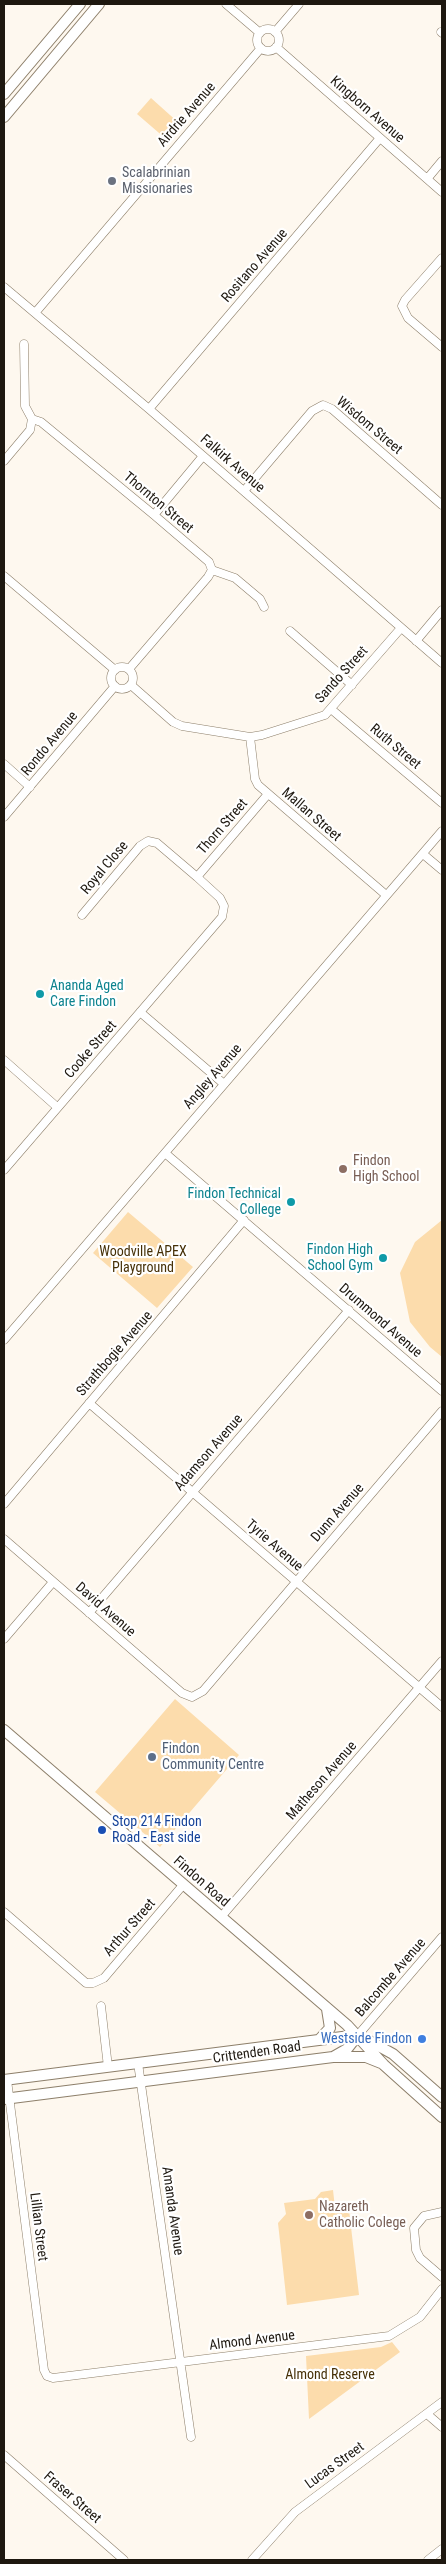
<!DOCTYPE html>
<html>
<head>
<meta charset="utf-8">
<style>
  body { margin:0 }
  #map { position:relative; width:446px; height:2564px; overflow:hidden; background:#fef8ef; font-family:"Roboto Condensed",sans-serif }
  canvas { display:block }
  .frame { position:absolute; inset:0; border:5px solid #1e1810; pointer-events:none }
</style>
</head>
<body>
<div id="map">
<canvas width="446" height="2564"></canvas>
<div class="frame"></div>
</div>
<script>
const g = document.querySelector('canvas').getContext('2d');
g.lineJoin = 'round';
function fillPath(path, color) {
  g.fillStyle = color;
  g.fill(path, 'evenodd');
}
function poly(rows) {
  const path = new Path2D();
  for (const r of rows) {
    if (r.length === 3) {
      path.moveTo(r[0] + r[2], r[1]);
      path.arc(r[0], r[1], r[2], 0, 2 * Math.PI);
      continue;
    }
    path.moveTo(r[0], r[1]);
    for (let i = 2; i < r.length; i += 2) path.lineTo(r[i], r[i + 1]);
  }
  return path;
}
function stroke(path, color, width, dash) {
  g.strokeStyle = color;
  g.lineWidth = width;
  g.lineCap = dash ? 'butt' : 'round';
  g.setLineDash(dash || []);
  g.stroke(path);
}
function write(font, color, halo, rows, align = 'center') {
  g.font = font + ' "Roboto Condensed",sans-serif';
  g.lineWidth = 4.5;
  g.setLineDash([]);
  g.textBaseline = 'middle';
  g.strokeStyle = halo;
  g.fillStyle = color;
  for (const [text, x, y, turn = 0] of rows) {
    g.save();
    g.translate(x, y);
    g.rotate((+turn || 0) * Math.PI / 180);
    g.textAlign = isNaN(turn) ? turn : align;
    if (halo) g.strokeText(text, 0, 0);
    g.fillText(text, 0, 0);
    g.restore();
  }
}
fillPath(poly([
  [151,98,180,124,166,139,137,114],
  [128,1212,193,1267,157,1308,93,1253],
  [442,1220,442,1357,430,1347,410,1322,400,1273,415,1242],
  [175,1699,239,1755,160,1847,95,1792],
  [333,2190,335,2208,345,2206,349,2210,359,2295,287,2305,278,2223,286,2214,284,2203,315,2199,321,2192],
  [392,2342,400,2352,309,2419,306,2356,381,2347]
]), '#fcdcac');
const minor = poly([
  [226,4,260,33],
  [268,40,11],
  [275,32,299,4],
  [441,32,442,33],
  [276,47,442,192],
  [427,179,442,161],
  [442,258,405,300,402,306,408,318,442,347],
  [4,287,149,409,442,663],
  [35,313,261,48],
  [149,409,380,138],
  [32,419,41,422,154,515,209,562,212,570,235,578,260,599,264,607],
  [4,461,30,430,32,419,25,406,24,344],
  [244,491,312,411,323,405,332,409,442,505],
  [154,515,203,456],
  [4,576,115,670],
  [290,631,352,685],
  [416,641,442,610],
  [122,678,11],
  [129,669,208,577,212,570],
  [131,685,173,722,182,726,250,737,262,735,325,715,401,628],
  [331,709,442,803],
  [250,737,255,779,258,785,386,895],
  [4,764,30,787],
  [4,817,115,686],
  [423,854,442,870],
  [197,877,268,794],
  [140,1012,224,1084],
  [4,1060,57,1107],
  [165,1153,442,1391],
  [4,1170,222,917,224,906,220,898,197,877,157,843,148,841,140,846,82,915],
  [4,1340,442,831],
  [89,1403,442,1707],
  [4,1504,244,1220],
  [4,1539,182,1693,192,1697,203,1691,442,1411],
  [89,1613,349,1310],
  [4,1639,53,1582],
  [4,1912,86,1983,93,1983,104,1978,183,1885],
  [221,1917,442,1661],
  [101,2006,108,2067],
  [358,2035,442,1937],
  [138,2063,191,2437],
  [7,2080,44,2370,47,2376,53,2378,389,2336,420,2317,442,2289],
  [442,2212,424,2216,414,2228,416,2250,420,2258,442,2277],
  [427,2414,442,2427],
  [4,2455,124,2560],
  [252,2560,295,2512,442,2402],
  [428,2560,442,2549]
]);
const secondary = poly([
  [4,94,80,4],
  [4,117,99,4],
  [4,1730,347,2025,384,2065,442,2117],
  [366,2039,393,2054,442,2097],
  [319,2040,330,2028,327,2009],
  [334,2057,366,2057,381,2063],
  [4,2080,358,2035],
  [4,2099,333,2057,347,2049,358,2035]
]);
stroke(minor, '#8d7f6a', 9);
stroke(secondary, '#8d7f6a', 12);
stroke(minor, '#fff', 8);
stroke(secondary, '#fff', 10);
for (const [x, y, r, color] of [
  [112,181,5,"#6b7280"],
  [40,994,5,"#0f9aa8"],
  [343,1169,5,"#8d6e63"],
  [291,1202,5,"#0f9aa8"],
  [383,1258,5,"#0f9aa8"],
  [152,1757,5,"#5c6f8a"],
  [102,1830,5,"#1a4fb4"],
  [422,2039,5,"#3f7fe0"],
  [309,2215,5,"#8d6e63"]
]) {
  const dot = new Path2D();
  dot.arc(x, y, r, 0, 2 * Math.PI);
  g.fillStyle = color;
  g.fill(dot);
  stroke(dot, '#fff', 2);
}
write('14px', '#1e1810', '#fff', [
  ["Kingborn Avenue",367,110,41],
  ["Airdrie Avenue",187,115,-49],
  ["Rositano Avenue",255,266,-49],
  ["Wisdom Street",369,426,40],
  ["Falkirk Avenue",232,464,41],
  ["Thornton Street",158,503,40],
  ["Sando Street",342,675,-48],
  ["Rondo Avenue",50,744,-50],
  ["Ruth Street",395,747,40],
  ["Mallan Street",311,815,41],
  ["Thorn Street",223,827,-49],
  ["Royal Close",105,868,-50],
  ["Cooke Street",91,1050,-49],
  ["Angley Avenue",213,1077,-49],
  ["Drummond Avenue",380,1321,41],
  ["Strathbogie Avenue",115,1354,-49],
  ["Adamson Avenue",209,1453,-49],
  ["Dunn Avenue",338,1513,-49],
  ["Tyrie Avenue",274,1546,41],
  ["David Avenue",105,1610,41],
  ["Matheson Avenue",322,1781,-49],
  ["Findon Road",201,1882,41],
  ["Arthur Street",130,1928,-49],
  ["Balcombe Avenue",391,1978,-49],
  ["Crittenden Road",257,2053,-8],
  ["Amanda Avenue",172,2211,82],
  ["Lillian Street",38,2227,83],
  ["Almond Avenue",252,2341,-7],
  ["Lucas Street",335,2466,-36],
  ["Fraser Street",72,2498,41]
]);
write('14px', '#5b616d', '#fff', [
  ["Scalabrinian",122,173],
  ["Missionaries",122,189]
], 'left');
write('14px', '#0d838f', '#fff', [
  ["Ananda Aged",50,986,"left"],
  ["Care Findon",50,1002,"left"],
  ["Findon Technical",281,1194],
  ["College",281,1210],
  ["Findon High",373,1250],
  ["School Gym",373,1266]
], 'right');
write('14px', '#785e54', '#fff', [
  ["Findon",353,1161],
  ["High School",353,1177],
  ["Nazareth",319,2207],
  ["Catholic Colege",319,2223]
], 'left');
write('14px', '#463007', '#fff', [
  ["Woodville APEX",143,1252],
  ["Playground",143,1268],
  ["Almond Reserve",330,2375]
]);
write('14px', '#4e5e75', '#fff', [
  ["Findon",162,1749],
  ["Community Centre",162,1765]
], 'left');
write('14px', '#164399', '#fff', [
  ["Stop 214 Findon",112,1822],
  ["Road - East side",112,1838]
], 'left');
write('14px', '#366cbe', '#fff', [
  ["Westside Findon",412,2039]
], 'right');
</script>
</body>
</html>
